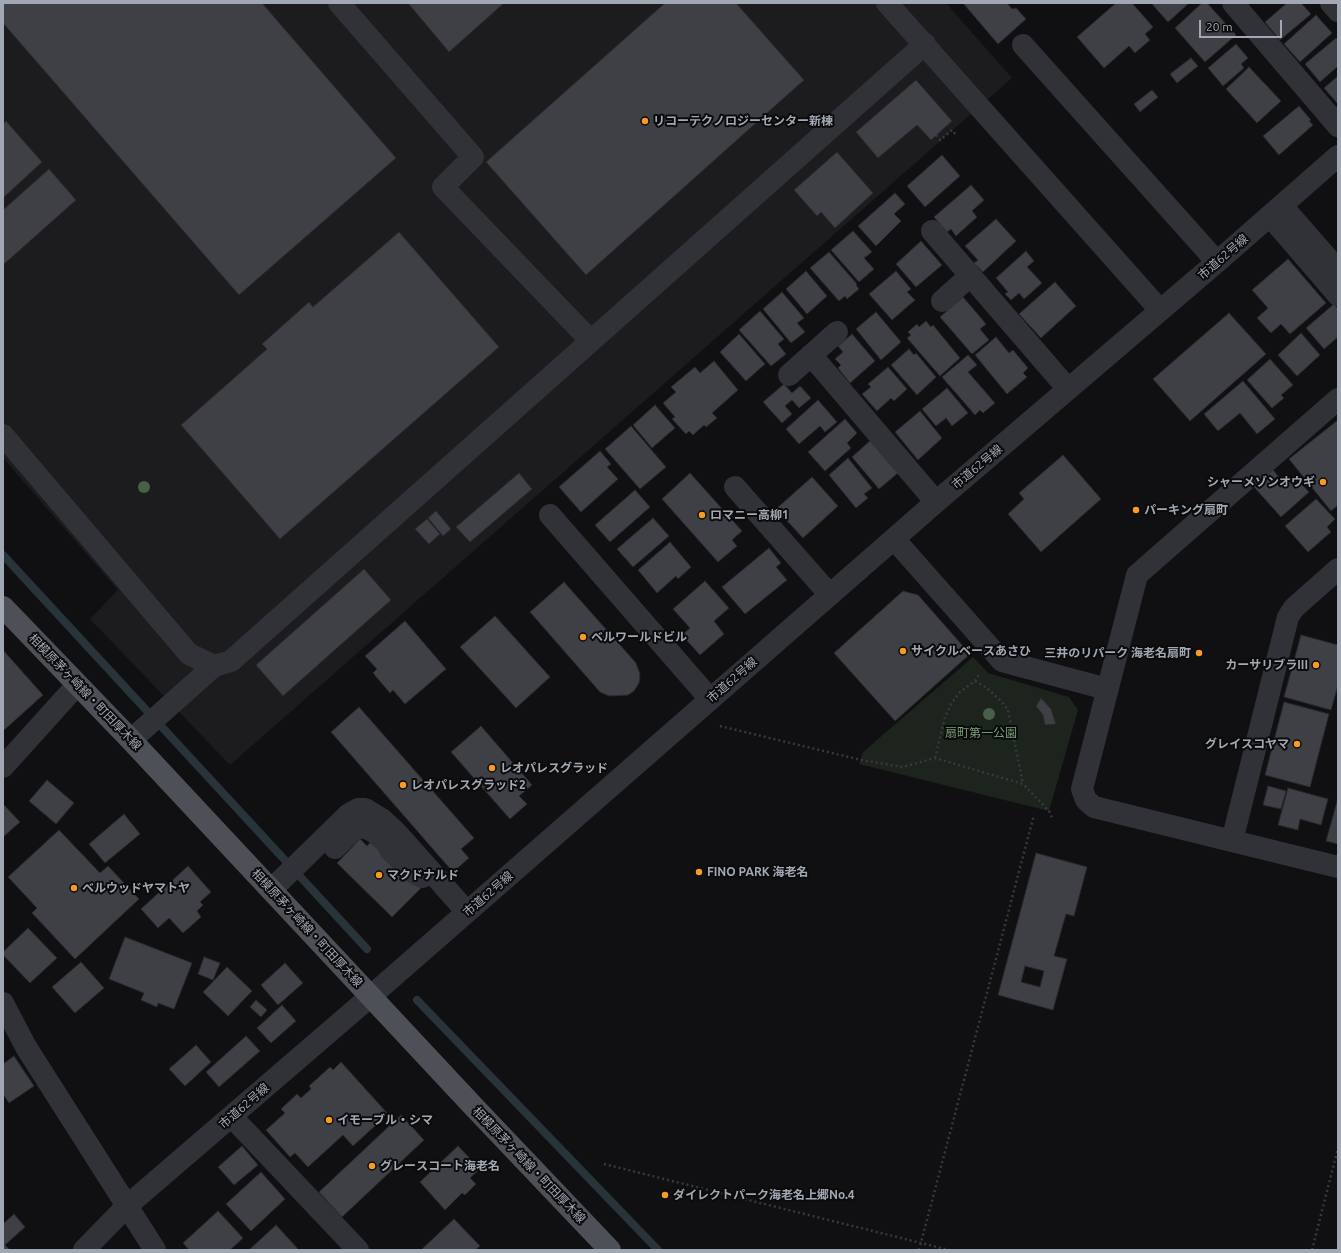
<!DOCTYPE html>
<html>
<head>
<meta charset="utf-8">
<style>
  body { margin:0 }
  #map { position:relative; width:1341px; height:1253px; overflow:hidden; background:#101012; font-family:Ubuntu,sans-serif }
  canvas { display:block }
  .frame { position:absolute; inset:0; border:4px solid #a1a8b3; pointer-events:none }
  .scale { position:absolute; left:1199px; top:20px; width:83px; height:18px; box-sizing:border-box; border:2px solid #a1a8b3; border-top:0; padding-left:5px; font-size:12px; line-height:14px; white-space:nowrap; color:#a1a8b3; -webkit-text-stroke:3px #0b0b0c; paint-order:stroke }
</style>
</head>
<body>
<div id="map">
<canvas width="1341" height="1253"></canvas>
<div class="frame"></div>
<div class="scale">20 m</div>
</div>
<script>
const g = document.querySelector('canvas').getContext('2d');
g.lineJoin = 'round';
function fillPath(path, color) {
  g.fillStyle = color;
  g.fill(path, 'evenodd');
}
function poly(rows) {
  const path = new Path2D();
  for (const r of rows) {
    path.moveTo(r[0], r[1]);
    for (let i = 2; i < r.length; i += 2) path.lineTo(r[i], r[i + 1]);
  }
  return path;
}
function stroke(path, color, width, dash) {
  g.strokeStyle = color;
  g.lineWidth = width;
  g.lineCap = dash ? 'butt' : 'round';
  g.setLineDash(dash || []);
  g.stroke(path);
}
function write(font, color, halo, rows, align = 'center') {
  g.font = font + ' Ubuntu,"Noto Sans JP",sans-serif';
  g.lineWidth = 4;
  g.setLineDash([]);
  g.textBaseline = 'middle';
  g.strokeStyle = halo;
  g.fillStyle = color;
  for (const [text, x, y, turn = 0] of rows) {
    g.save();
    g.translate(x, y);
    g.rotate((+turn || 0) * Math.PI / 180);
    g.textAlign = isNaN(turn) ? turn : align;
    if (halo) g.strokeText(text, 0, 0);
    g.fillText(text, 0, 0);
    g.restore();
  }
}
fillPath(poly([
  [3,3,946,3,1012,78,230,765,90,619,118,590,3,458]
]), '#1c1c1f');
fillPath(poly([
  [973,657,988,673,1069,697,1078,710,1049,811,859,764,863,752]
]), '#1c241d');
stroke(poly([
  [3,555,367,949],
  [417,1000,658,1250]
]), '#29343a', 8);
const building = poly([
  [3,3,262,3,396,158,239,295,3,23,3,3],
  [408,3,504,3,449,52,408,3],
  [665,3,736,3,804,80,586,275,486,162,665,3],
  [963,3,1007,3,1012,9,1016,8,1026,19,998,44,963,3],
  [1116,3,1132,3,1153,27,1145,34,1150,40,1135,53,1129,46,1104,68,1077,37,1116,3],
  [1151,3,1189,3,1168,22,1151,3],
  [1202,3,1207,3,1236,35,1205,62,1175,28,1202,3],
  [1287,3,1301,3,1311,14,1280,40,1265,22,1287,3],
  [1316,15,1332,33,1300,62,1284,44,1316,15],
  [1336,38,1338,40,1338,66,1320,82,1305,64,1336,38],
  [1236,44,1248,58,1241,64,1244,68,1223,86,1208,68,1236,44],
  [1191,58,1198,66,1177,83,1170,74,1191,58],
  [1249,67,1281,101,1257,123,1226,89,1249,67],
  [1338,76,1338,104,1324,88,1338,76],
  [916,80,952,121,931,140,917,125,878,158,856,132,916,80],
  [1152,90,1158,97,1140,112,1134,104,1152,90],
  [1299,106,1311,120,1309,121,1313,125,1279,155,1263,136,1299,106],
  [6,121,42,162,3,198,3,124,6,121],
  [837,152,873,193,835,228,821,212,817,216,794,190,837,152],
  [942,155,960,176,925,207,907,186,942,155],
  [49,169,76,200,3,265,3,210,49,169],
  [971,185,984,200,972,211,977,217,956,236,951,229,947,232,934,217,971,185],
  [895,193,905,204,894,214,901,221,876,246,858,226,895,193],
  [996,219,1016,241,983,272,974,263,978,260,965,246,996,219],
  [853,231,872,252,864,258,874,269,859,282,831,250,853,231],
  [399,232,499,347,280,539,181,425,267,349,262,344,309,302,313,307,399,232],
  [921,241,942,265,916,287,896,264,921,241],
  [1026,251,1034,261,1027,267,1042,283,1024,299,1019,293,1011,300,1005,294,1008,292,996,278,1026,251],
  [829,252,857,284,856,285,859,289,847,299,845,296,839,301,810,268,829,252],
  [1288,259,1326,303,1290,334,1281,324,1271,333,1257,318,1268,308,1252,290,1288,259],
  [806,271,827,296,807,314,786,289,806,271],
  [896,271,911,289,907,292,915,300,892,320,869,294,896,271],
  [1055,282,1076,306,1041,338,1019,314,1055,282],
  [782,292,804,318,797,323,805,332,791,343,763,309,782,292],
  [963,297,986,324,980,329,989,340,972,354,940,317,963,297],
  [1334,304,1338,309,1338,337,1324,349,1306,328,1334,304],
  [760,311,784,339,778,344,786,354,771,366,739,330,760,311],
  [876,312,901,342,881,360,856,329,876,312],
  [1229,313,1266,354,1190,421,1153,379,1229,313],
  [926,321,931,327,933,325,960,358,940,376,907,338,911,335,908,332,917,324,919,327,926,321],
  [1301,333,1320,355,1297,376,1278,355,1301,333],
  [739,334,765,364,746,381,720,352,739,334],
  [852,334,875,361,850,383,838,368,841,365,835,359,843,352,838,346,852,334],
  [996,337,1009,353,1013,350,1028,368,1023,373,1027,377,1007,394,975,355,996,337],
  [909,349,914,355,916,353,936,377,917,395,891,365,909,349],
  [968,355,977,365,968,372,995,403,983,413,980,410,975,415,942,377,968,355],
  [1270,359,1293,385,1281,395,1284,398,1272,408,1247,380,1270,359],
  [714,361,738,390,712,413,717,418,706,427,704,425,693,435,689,431,686,434,672,419,675,417,663,403,676,392,671,387,695,367,700,373,714,361],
  [888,367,907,389,894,401,891,398,877,411,862,394,871,387,868,384,888,367],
  [1243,381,1275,419,1257,434,1240,413,1218,431,1204,414,1243,381],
  [784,384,792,393,800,386,811,398,799,408,792,400,785,406,792,414,782,423,763,402,784,384],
  [947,388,968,413,952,426,946,418,936,426,922,409,947,388],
  [818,400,837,422,825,432,820,426,799,444,786,429,818,400],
  [655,405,675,428,652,448,633,425,655,405],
  [920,411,942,438,918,460,895,432,920,411],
  [845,419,857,433,847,443,851,448,825,471,808,452,845,419],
  [1338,420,1338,505,1331,511,1289,459,1338,420],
  [631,426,666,467,640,489,605,449,631,426],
  [871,440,899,472,879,489,852,457,871,440],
  [600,451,611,464,607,467,618,479,581,512,559,487,600,451],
  [1063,455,1101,499,1041,552,1008,514,1024,499,1019,493,1063,455],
  [848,458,872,488,864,494,868,498,856,508,829,475,848,458],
  [1273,470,1285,484,1294,476,1309,492,1281,517,1254,487,1273,470],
  [519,473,532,489,470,542,456,527,519,473],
  [690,473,742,531,732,540,737,546,718,562,662,499,690,473],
  [812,477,838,506,803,538,776,509,812,477],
  [635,490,650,507,610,542,595,525,635,490],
  [1316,499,1335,519,1327,527,1331,532,1308,552,1285,526,1316,499],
  [436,511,451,529,443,536,428,518,436,511],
  [653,518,669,536,633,567,617,549,653,518],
  [427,519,440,534,429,544,415,529,427,519],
  [670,542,691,567,678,579,676,576,657,593,638,570,670,542],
  [769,548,781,563,776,567,787,580,745,614,722,587,769,548],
  [364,569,391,600,283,696,256,665,364,569],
  [705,581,729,608,714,621,724,634,700,655,682,635,690,628,673,609,705,581],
  [564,582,636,663,640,674,639,683,634,691,628,695,609,696,600,692,530,612,564,582],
  [903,591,918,595,970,654,895,721,834,653,903,591],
  [495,616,550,677,516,708,460,647,495,616],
  [405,621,446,669,405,704,393,690,390,693,373,673,377,669,365,656,405,621],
  [1301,635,1338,645,1338,685,1331,710,1284,697,1301,635],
  [3,650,43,695,3,731,3,650],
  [1041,698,1051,709,1056,724,1045,725,1043,715,1036,706,1041,698],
  [1284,702,1329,714,1310,787,1265,775,1284,702],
  [359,707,474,838,461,849,469,858,453,872,331,732,359,707],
  [481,726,532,785,519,796,527,804,510,819,451,752,481,726],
  [47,780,74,803,56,824,29,801,47,780],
  [1268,786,1286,791,1281,809,1263,805,1268,786],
  [1288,788,1328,799,1321,825,1300,819,1298,830,1278,825,1288,788],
  [1337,802,1338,802,1338,844,1326,841,1337,802],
  [3,804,20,822,3,837,3,804],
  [124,814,140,834,105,863,89,844,124,814],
  [59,830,100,873,108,866,139,899,75,959,32,913,37,908,8,877,59,830],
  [360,839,367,846,373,840,421,888,392,917,337,863,360,839],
  [1036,853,1087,867,1074,916,1066,914,1054,956,1067,959,1053,1010,998,995,1036,853],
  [1025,966,1044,971,1040,987,1021,982,1025,966],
  [188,866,211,892,200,902,203,905,197,911,201,917,183,933,169,918,158,928,141,909,188,866],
  [28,928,57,958,30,983,3,955,3,952,28,928],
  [125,937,192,963,174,1009,158,1003,157,1007,141,1000,144,993,109,979,125,937],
  [204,957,220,963,213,980,198,974,204,957],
  [81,962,104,988,75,1013,52,987,81,962],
  [285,963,303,983,278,1005,261,985,285,963],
  [227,967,252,991,228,1016,203,992,227,967],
  [256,1000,267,1010,261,1017,250,1007,256,1000],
  [282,1005,296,1021,271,1043,257,1028,282,1005],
  [246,1036,260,1051,219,1087,206,1072,246,1036],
  [196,1045,211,1062,185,1086,169,1069,196,1045],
  [14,1056,34,1086,9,1103,3,1094,3,1064,14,1056],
  [341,1062,388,1114,353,1146,343,1135,308,1167,295,1153,290,1157,266,1130,285,1113,281,1109,297,1094,301,1098,311,1089,309,1086,330,1067,333,1070,341,1062],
  [401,1115,424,1140,342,1217,319,1192,401,1115],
  [242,1146,258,1165,234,1185,218,1167,242,1146],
  [458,1146,480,1169,470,1178,476,1184,465,1195,462,1193,445,1210,420,1182,458,1146],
  [261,1172,285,1199,251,1231,226,1204,261,1172],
  [218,1211,243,1238,230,1250,189,1250,183,1243,218,1211],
  [14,1214,25,1227,5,1245,10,1250,3,1250,3,1224,14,1214],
  [454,1219,480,1246,475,1250,421,1250,454,1219],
  [276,1225,299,1250,249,1250,276,1225]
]);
fillPath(building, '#3f4045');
stroke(building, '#2a2a2e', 1);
stroke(poly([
  [936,135,940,140,952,130,956,135],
  [975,681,987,688,1002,702,1008,710,1023,784],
  [720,726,861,760,903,767,935,758,1023,784,1049,811,1053,820],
  [935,758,945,717,951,704,960,692,975,681,980,673],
  [604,1164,949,1250],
  [919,1250,1034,815],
  [1312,1250,1338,1148]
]), '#37393e', 2.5, [2, 3]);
stroke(poly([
  [339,3,473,157,443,187,591,341],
  [887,3,1160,310],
  [1233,3,1338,126],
  [1331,3,1338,11],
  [1023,45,1217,262],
  [1282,206,1338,270],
  [1270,216,1338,295],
  [932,231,1068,389],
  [942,301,970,276],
  [811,355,936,502],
  [789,375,837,332],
  [1338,399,1137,575,1082,789,1086,800,1094,807,1338,867],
  [3,435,189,654,214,666,231,661,925,44],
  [735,487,830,595],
  [550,515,710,699],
  [894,539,1002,661,1107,689],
  [131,740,214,666],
  [3,767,77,685],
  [1232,841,1288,617,1294,608,1338,569],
  [335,848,354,829,362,827,371,830,386,842,391,851,414,873,422,877],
  [271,890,349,814,358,809,365,809,383,820,396,832,467,912],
  [3,1003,26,1047,155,1250],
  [232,1117,358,1250],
  [84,1250,127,1206,371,996,936,502,1217,262,1338,156]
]), '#313237', 22);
stroke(poly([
  [3,607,131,740,474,1107,610,1250]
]), '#4d5056', 22);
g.fillStyle = '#495f4a';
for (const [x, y] of [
  [144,487],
  [989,714]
]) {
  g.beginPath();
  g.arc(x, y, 6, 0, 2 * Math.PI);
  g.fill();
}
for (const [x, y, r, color] of [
  [645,121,4,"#f69b23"],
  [1323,482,4,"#f69b23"],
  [1136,510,4,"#f69b23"],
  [702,515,4,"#f69b23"],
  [583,637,4,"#f69b23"],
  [903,651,4,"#f69b23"],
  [1199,653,4,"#f69b23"],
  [1316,665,4,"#f69b23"],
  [1297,744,4,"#f69b23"],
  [492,768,4,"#f69b23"],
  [403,785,4,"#f69b23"],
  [699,872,4,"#f69b23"],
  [379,875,4,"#f69b23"],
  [74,888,4,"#f69b23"],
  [329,1120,4,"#f69b23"],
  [372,1166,4,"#f69b23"],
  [665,1195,4,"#f69b23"]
]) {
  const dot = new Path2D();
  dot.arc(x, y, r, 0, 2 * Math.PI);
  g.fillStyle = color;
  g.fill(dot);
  stroke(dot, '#0b0b0c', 1.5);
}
write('bold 12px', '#a1a8b3', '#0b0b0c', [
  ["リコーテクノロジーセンター新棟",653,121],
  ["シャーメゾンオウギ",1315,482,"right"],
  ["パーキング扇町",1144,510],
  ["ロマニー高柳1",710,515],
  ["ベルワールドビル",591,637],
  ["サイクルベースあさひ",911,651],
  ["三井のリパーク 海老名扇町",1191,653,"right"],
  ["カーサリブラIII",1308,665,"right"],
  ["グレイスコヤマ",1289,744,"right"],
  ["レオパレスグラッド",500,768],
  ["レオパレスグラッド2",411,785],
  ["FINO PARK 海老名",707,872],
  ["マクドナルド",387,875],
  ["ベルウッドヤマトヤ",82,888],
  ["イモーブル・シマ",337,1120],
  ["グレースコート海老名",380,1166],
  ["ダイレクトパーク海老名上郷No.4",673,1195]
], 'left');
write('12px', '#a1a8b3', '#0b0b0c', [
  ["市道62号線",1223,257,-41],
  ["市道62号線",977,467,-40],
  ["市道62号線",732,680,-41],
  ["相模原茅ヶ崎線・町田厚木線",85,692,46],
  ["市道62号線",488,894,-41],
  ["相模原茅ヶ崎線・町田厚木線",307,928,47],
  ["市道62号線",244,1106,-41],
  ["相模原茅ヶ崎線・町田厚木線",529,1165,46]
]);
write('12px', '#789f77', '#0b0b0c', [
  ["扇町第一公園",981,733]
]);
</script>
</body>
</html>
